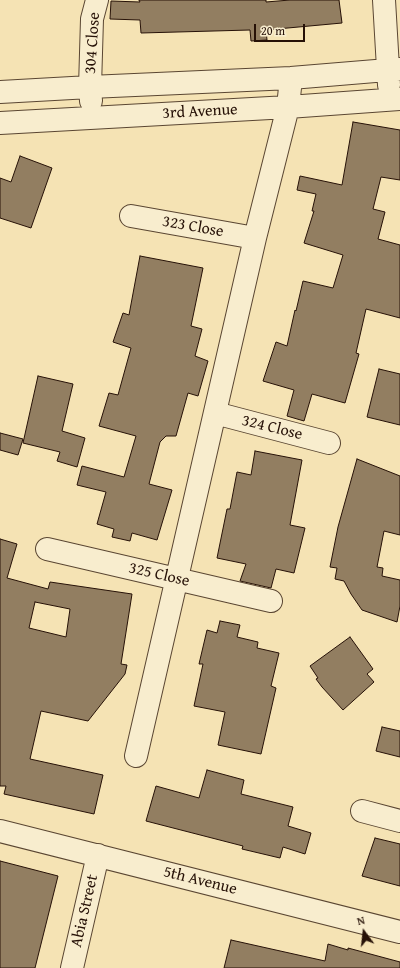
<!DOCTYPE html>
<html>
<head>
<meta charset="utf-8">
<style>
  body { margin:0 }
  #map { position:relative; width:400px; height:968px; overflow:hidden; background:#f5e3b4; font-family:"Gentium Book Plus",serif }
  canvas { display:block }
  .north { position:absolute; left:344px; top:912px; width:40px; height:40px; -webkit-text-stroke:3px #f8edce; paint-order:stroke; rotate:345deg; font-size:11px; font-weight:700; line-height:16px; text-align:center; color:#261107 }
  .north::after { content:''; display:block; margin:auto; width:14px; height:18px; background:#261107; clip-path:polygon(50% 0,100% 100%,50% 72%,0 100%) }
  .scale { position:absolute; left:254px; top:24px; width:51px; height:18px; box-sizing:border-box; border:2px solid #261107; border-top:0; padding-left:5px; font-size:12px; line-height:14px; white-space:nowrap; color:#261107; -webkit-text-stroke:3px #f8edce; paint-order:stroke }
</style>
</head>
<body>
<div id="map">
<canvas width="400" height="968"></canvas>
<div class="north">N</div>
<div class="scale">20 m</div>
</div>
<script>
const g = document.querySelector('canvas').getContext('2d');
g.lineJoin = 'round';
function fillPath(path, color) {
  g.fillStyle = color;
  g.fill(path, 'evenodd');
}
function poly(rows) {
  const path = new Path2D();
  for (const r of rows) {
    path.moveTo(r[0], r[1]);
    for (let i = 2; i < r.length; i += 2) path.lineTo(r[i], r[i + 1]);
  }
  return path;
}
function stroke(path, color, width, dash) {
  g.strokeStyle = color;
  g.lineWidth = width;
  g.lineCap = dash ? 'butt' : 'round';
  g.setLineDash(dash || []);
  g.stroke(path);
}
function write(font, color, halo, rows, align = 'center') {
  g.font = font + ' "Gentium Book Plus",serif';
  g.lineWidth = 3.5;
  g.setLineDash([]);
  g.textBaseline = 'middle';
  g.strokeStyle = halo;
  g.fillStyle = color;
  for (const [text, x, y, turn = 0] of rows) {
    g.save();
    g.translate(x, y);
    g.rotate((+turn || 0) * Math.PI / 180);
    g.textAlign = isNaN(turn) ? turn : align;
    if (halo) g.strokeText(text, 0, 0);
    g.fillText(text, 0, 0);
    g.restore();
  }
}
const building = poly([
  [139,0,266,0,266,2,290,0,339,0,342,23,266,30,267,40,251,41,250,30,141,33,140,20,110,19,111,1,140,2,139,0],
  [353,122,400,130,400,180,381,177,373,209,385,212,378,239,400,245,400,318,366,309,356,353,359,354,345,403,312,394,304,421,287,416,294,390,263,381,276,342,287,346,295,310,296,311,303,281,333,288,343,255,304,243,314,211,312,211,316,194,297,190,300,176,342,185,353,122],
  [20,156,52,168,31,228,0,218,0,178,11,182,20,156],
  [140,256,203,268,191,326,202,329,195,356,208,361,198,396,188,393,176,436,166,436,160,442,149,484,172,490,157,540,132,533,130,541,112,537,114,529,97,524,106,492,77,485,82,466,124,477,136,436,99,426,109,393,118,395,131,348,113,342,123,313,129,315,140,256],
  [379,369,400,374,400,425,367,417,379,369],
  [38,376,73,384,62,431,85,438,77,467,57,461,60,452,23,443,38,376],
  [0,433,23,439,18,455,0,450,0,433],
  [255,451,302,460,290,525,305,528,294,573,276,569,271,588,240,581,246,564,217,558,227,509,230,509,237,472,251,475,255,451],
  [357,459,400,476,400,535,384,531,377,567,383,568,382,576,400,580,400,606,397,622,362,610,351,594,344,581,335,579,337,568,330,567,338,527,357,459],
  [0,539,17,544,7,578,48,589,50,582,132,594,121,664,127,665,125,674,88,721,41,711,30,759,103,775,94,814,4,794,6,786,0,786,0,539],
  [35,602,70,609,66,637,29,628,35,602],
  [220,621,240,625,237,637,258,642,257,648,279,653,271,686,276,688,261,754,218,745,225,712,194,706,203,664,199,664,207,630,217,633,220,621],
  [350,637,373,669,367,674,374,682,343,710,322,687,316,679,318,678,310,666,350,637],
  [382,727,400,731,400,757,376,751,382,727],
  [207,770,244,780,241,794,293,807,288,826,311,833,305,854,283,847,280,858,242,849,243,846,146,821,156,786,199,798,207,770],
  [375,838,400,844,400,886,362,876,375,838],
  [0,861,58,876,35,968,0,968,0,861],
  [231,940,325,961,328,944,348,950,348,948,400,962,400,968,224,968,231,940]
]);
fillPath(building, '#927e61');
stroke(building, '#261107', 1);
const minor = poly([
  [384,0,389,85],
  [0,92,90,87,291,78,400,69],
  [91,101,90,87,92,19,97,0],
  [0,123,288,107,400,99],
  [131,216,255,238],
  [215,413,329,443],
  [47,549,271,601],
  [136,756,255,238,288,107,291,78],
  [362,811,400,821],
  [0,831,400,932],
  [72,968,98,855]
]);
stroke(minor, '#5a4632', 24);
stroke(minor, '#f8edce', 22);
write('16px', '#261107', '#f8edce', [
  ["304 Close",93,43,-86],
  ["3rd Avenue",200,112,-3],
  ["323 Close",193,227,10],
  ["324 Close",272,428,14],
  ["325 Close",159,575,13],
  ["5th Avenue",200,881,14],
  ["Abia Street",85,911,-77]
]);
</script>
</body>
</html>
